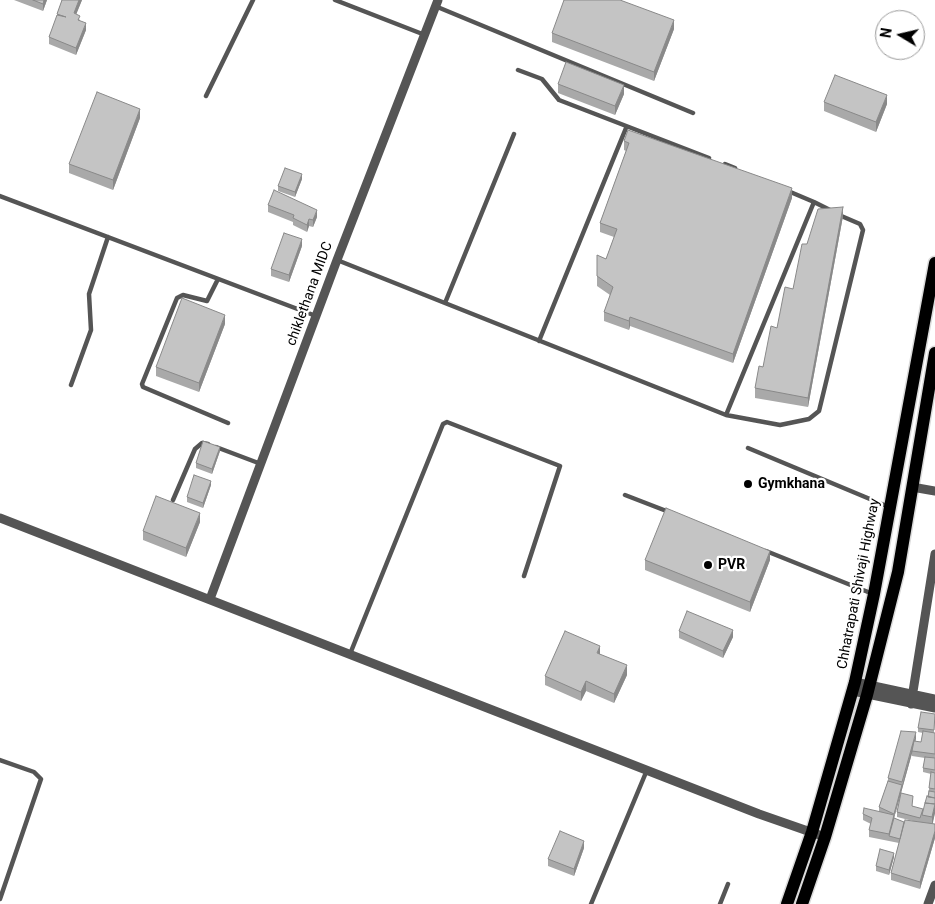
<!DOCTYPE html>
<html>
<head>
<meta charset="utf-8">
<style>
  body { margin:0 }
  #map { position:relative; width:935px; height:904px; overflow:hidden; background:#fff; font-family:Roboto,sans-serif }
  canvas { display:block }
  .north { position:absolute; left:875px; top:10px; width:50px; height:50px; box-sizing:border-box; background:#fff; border:1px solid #999; border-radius:50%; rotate:279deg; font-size:14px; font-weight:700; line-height:20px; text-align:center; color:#000 }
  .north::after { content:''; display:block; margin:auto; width:18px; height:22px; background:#000; clip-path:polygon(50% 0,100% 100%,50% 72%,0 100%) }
</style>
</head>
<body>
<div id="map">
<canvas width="935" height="904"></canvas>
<div class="north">N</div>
</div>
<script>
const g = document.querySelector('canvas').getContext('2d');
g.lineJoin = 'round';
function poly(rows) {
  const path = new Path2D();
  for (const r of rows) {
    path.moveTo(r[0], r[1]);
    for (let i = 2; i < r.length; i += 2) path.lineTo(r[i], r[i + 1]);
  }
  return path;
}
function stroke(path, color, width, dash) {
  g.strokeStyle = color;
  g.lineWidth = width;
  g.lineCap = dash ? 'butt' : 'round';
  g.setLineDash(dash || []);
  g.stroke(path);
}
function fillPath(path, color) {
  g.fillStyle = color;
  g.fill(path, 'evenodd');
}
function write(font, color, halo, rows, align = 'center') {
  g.font = font + ' Roboto,sans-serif';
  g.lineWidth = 4.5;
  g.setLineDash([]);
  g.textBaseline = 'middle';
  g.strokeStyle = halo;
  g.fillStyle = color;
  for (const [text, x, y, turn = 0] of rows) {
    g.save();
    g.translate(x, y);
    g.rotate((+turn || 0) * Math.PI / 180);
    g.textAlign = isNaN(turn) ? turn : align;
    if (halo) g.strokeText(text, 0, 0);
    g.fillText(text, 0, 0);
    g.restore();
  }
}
const primary = poly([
  [787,904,812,832,855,682,874,594,935,263],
  [802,904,825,837,867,695,898,572,935,353]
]);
stroke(primary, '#dbdbdb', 15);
stroke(poly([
  [335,0,425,35],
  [435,6,693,113],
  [518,70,542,79,559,100,709,158],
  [206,96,253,0],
  [725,164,735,168],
  [0,196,316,316],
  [814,202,832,211],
  [337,260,726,415,780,425,809,419,819,411,863,230,860,224,839,215],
  [218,279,207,301,183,295,177,298,142,384,143,387,228,423],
  [445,303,514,134],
  [539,341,626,128],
  [71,385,91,330,89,294,108,237],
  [726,415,814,202,788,191],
  [216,447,261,464],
  [748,448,889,507],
  [625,495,669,512],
  [173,500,195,449,202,443,208,444],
  [766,551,873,594],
  [350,654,443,424,447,422,560,466,524,576],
  [0,760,34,772,41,779,0,899],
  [591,904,647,770],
  [720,904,728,884]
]), '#555', 4.5);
stroke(poly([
  [912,487,935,491],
  [0,518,759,814,825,837],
  [210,599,337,260,438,0],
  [855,682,935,699],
  [853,691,935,708],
  [911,704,935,554],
  [928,904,935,885]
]), '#555', 9);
stroke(primary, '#000', 12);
fillPath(poly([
  [14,0,47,0,43,11],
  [62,0,82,0,76,14,86,30,76,55,49,44,49,37,57,17,57,14],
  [674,29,654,81,552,42,552,33],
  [558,84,624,94,615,115,558,93],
  [824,102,887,104,876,132,824,111],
  [140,118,113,190,69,173,69,164],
  [624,141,792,198,733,363,630,326,629,330,604,321,604,312,610,295,597,286,597,255,606,259,614,237,600,232,600,223,626,151,624,150],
  [302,179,295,197,278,191,278,186],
  [268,205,317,217,313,227,309,226,307,232,293,225,293,222,268,212],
  [843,216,808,407,755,398,755,388,777,328,793,289,807,244],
  [302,246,289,282,271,276,271,269],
  [225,324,199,392,156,376,156,367],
  [220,451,212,474,196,468,196,463],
  [211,485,203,508,187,502,187,497],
  [200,522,186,557,143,540,143,531],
  [645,560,770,560,750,612,645,570],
  [679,631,733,637,723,658,679,638],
  [600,654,627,675,614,703,586,691,581,701,545,685,545,676],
  [935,714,934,733,935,733,935,813,932,824,935,824,935,838,920,889,891,880,891,873,899,843,869,837,869,830,871,824,863,820,863,814,879,812,879,807,888,781,888,778,916,739,915,742,921,742,923,733,918,732,918,728],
  [912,753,912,756,925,758,923,768,923,772,931,774,928,797,923,811,912,806,901,793],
  [901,794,897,812,897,817,913,821,904,822,894,818],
  [584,848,574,876,548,866,548,859],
  [894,857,889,875,876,871,876,866]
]), '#a9a9a9');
fillPath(poly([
  [44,0,47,0,43,11,43,4],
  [79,0,82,0,74,20,74,13],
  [674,20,674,29,654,81,654,72],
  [86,23,86,30,76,55,76,48],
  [624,85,624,94,615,115,615,106],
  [887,95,887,104,876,132,876,122],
  [140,109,140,118,113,190,113,180],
  [302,174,302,179,295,197,295,192],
  [792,188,792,198,733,363,733,354],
  [843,207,843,216,808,407,808,398],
  [317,210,317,217,313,227,313,220],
  [309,219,309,226,307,232,307,225],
  [302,239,302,246,289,282,289,275],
  [225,315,225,324,199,392,199,383],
  [630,317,630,326,629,330,629,321],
  [220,447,220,451,212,474,212,469],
  [211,481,211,485,203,508,203,503],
  [200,513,200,522,186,557,186,548],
  [770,551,770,560,750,612,750,602],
  [733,630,733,637,723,658,723,651],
  [600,646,600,655,597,653],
  [627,665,627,675,614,703,614,694],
  [586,681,586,691,581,701,581,692],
  [916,732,916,739,889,836,889,834,894,816],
  [935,804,935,813,932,827,932,817],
  [935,831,935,838,920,889,920,882],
  [584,841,584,848,574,876,574,869],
  [894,853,894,857,889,875,889,870]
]), '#898989');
const building = poly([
  [33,0,44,0,43,4,33,0],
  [62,0,79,0,74,13,80,16,78,20,86,23,76,48,49,37,57,15,66,17,57,14,62,0],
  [564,0,620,0,674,20,654,72,552,33,564,0],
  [566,62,624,85,615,106,558,84,566,62],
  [835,75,887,95,876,122,824,102,835,75],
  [97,92,140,109,113,180,69,164,97,92],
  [628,130,792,188,733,354,630,317,629,321,604,312,613,287,597,276,597,255,606,259,617,229,600,223,629,143,624,141,628,130],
  [285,168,302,174,295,192,278,186,285,168],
  [274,190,317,210,313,220,309,219,307,225,293,218,294,215,268,205,274,190],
  [843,207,808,398,755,388,759,366,763,367,771,326,777,328,785,287,793,289,802,244,807,244,818,209,843,207],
  [284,233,302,239,289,275,271,269,284,233],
  [182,298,225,315,199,383,156,367,182,298],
  [203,441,220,447,212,469,196,463,203,441],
  [194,475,211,481,203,503,187,497,194,475],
  [156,496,200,513,186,548,143,531,156,496],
  [666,508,770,551,750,602,645,560,666,508],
  [687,611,733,630,723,651,679,631,687,611],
  [565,631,600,646,597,653,627,665,614,694,586,681,581,692,545,676,565,631],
  [921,712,935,714,934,730,918,728,921,712],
  [901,731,916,732,902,782,888,778,901,731],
  [923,731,935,733,935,754,912,751,914,741,921,742,923,731],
  [925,757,935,758,935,770,923,768,925,757],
  [931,772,935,773,935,789,929,788,931,772],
  [888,781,902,785,894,814,879,807,888,781],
  [929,791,935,792,935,798,928,797,929,791],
  [901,793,913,796,912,806,923,809,920,818,897,812,901,793],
  [927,796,935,798,935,804,925,803,927,796],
  [925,803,935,804,932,817,922,815,925,803],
  [864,808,894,815,889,834,869,830,872,818,863,814,864,808],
  [894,818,904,822,900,839,889,836,894,818],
  [905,820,935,824,935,831,920,882,891,873,905,820],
  [560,831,584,841,574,869,548,859,560,831],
  [880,849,894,853,889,870,876,866,880,849]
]);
fillPath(building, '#c4c4c4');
stroke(building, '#898989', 1);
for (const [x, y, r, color] of [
  [748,484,5,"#000"],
  [708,565,5,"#000"]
]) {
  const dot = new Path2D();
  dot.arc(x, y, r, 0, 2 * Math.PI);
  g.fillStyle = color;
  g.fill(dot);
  stroke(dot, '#fff', 2);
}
write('14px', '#000', '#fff', [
  ["chiklethana MIDC",310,294,-70],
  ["Chhatrapati Shivaji Highway",859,584,-79]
]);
write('bold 14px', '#000', '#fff', [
  ["Gymkhana",758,484],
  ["PVR",718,565]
], 'left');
</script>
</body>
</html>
